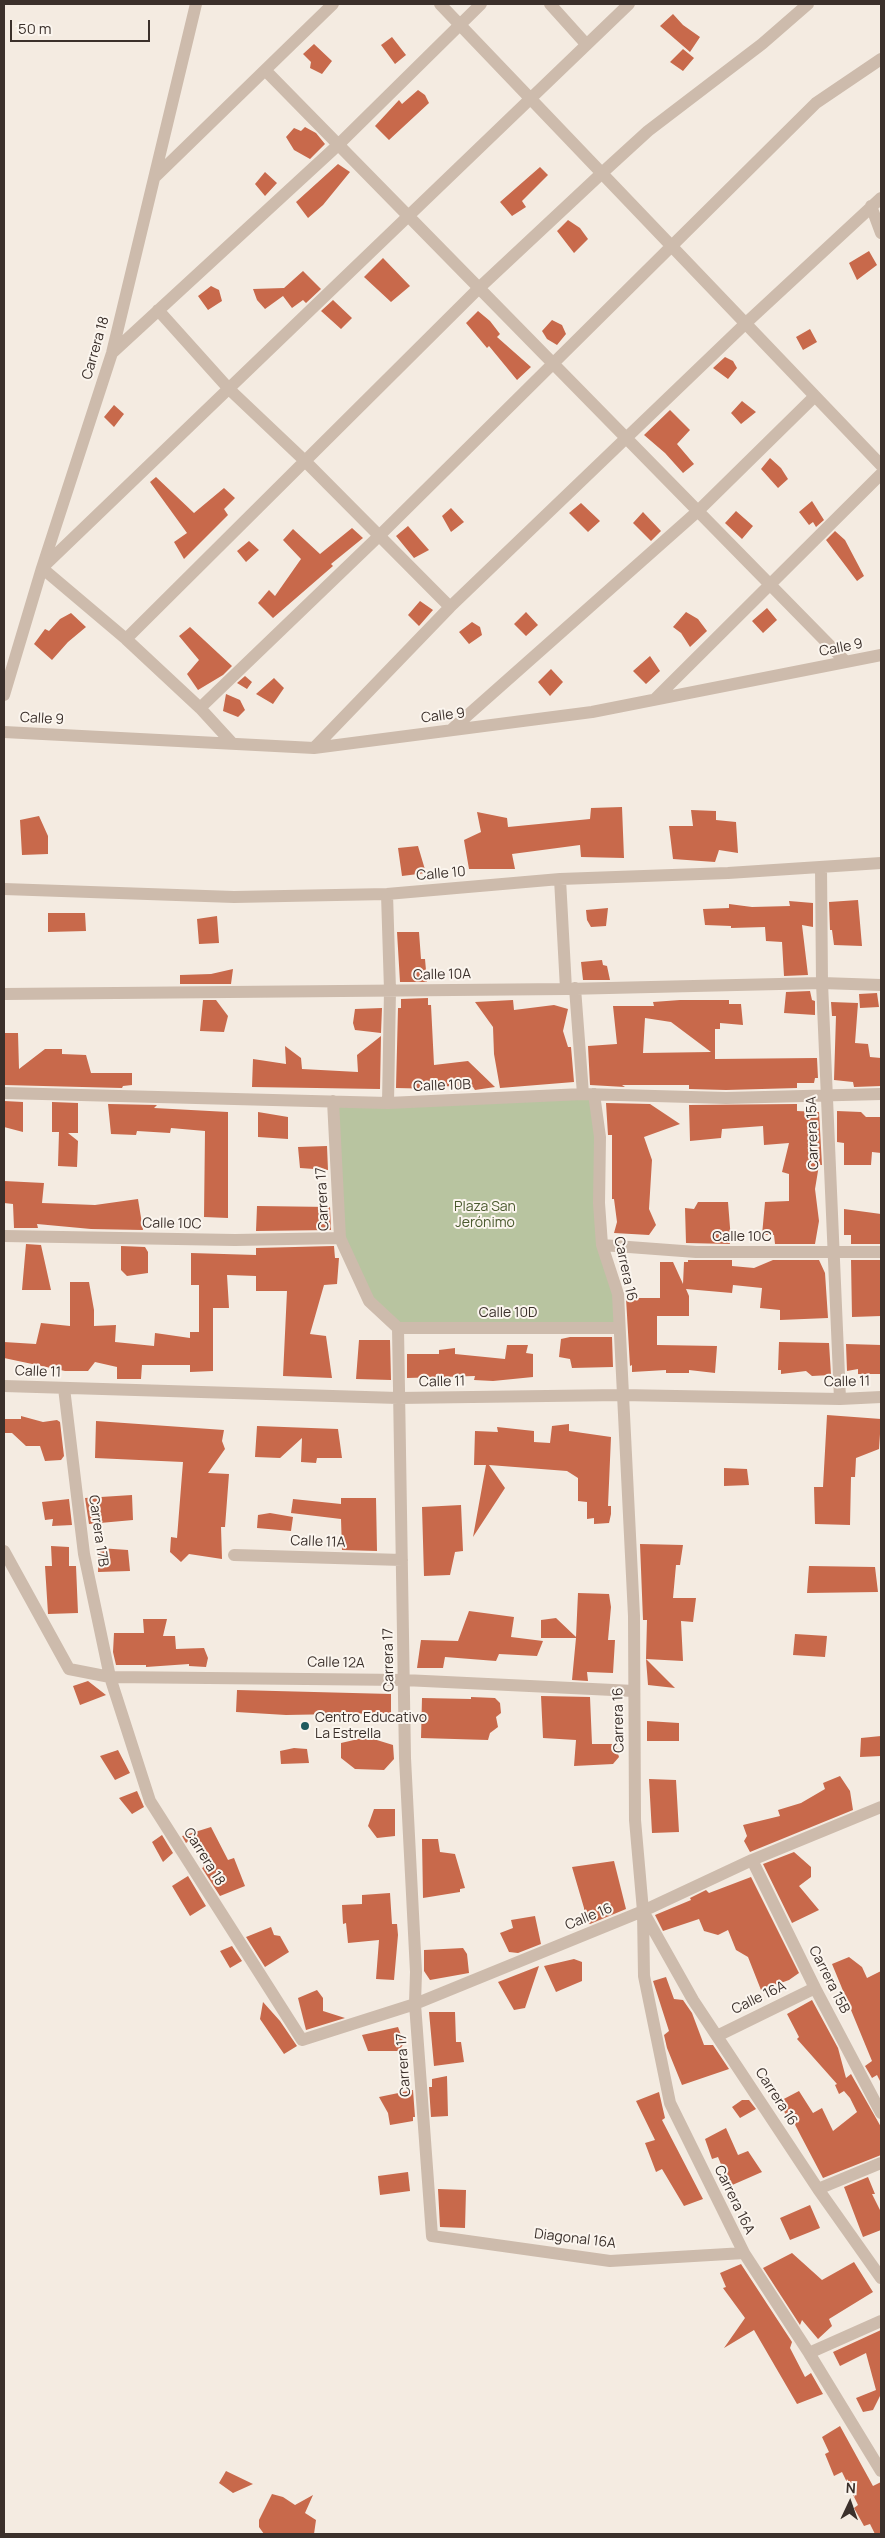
<!DOCTYPE html>
<html>
<head>
<meta charset="utf-8">
<style>
  body { margin:0 }
  #map { position:relative; width:885px; height:2538px; overflow:hidden; background:#f4ebe1; font-family:Manrope,sans-serif }
  canvas { display:block }
  .frame { position:absolute; inset:0; border:5px solid #3b302b; pointer-events:none }
  .north { position:absolute; left:825px; top:2478px; width:50px; height:50px; -webkit-text-stroke:4px #fbf5ee; paint-order:stroke; rotate:3deg; font-size:14px; font-weight:700; line-height:20px; text-align:center; color:#3b302b }
  .north::after { content:''; display:block; margin:auto; width:18px; height:22px; background:#3b302b; clip-path:polygon(50% 0,100% 100%,50% 72%,0 100%) }
  .scale { position:absolute; left:10px; top:20px; width:140px; height:22px; box-sizing:border-box; border:2px solid #3b302b; border-top:0; padding-left:6px; font-size:15px; line-height:18px; white-space:nowrap; color:#3b302b; -webkit-text-stroke:4px #fbf5ee; paint-order:stroke }
</style>
</head>
<body>
<div id="map">
<canvas width="885" height="2538"></canvas>
<div class="frame"></div>
<div class="north">N</div>
<div class="scale">50 m</div>
</div>
<script>
const g = document.querySelector('canvas').getContext('2d');
g.lineJoin = 'round';
function fillPath(path, color) {
  g.fillStyle = color;
  g.fill(path, 'evenodd');
}
function poly(rows) {
  const path = new Path2D();
  for (const r of rows) {
    path.moveTo(r[0], r[1]);
    for (let i = 2; i < r.length; i += 2) path.lineTo(r[i], r[i + 1]);
  }
  return path;
}
function stroke(path, color, width, dash) {
  g.strokeStyle = color;
  g.lineWidth = width;
  g.lineCap = dash ? 'butt' : 'round';
  g.setLineDash(dash || []);
  g.stroke(path);
}
function write(font, color, halo, rows, align = 'center') {
  g.font = font + ' Manrope,sans-serif';
  g.lineWidth = 4;
  g.setLineDash([]);
  g.textBaseline = 'middle';
  g.strokeStyle = halo;
  g.fillStyle = color;
  for (const [text, x, y, turn = 0] of rows) {
    g.save();
    g.translate(x, y);
    g.rotate((+turn || 0) * Math.PI / 180);
    g.textAlign = isNaN(turn) ? turn : align;
    if (halo) g.strokeText(text, 0, 0);
    g.fillText(text, 0, 0);
    g.restore();
  }
}
fillPath(poly([
  [592,1097,598,1190,615,1295,618,1328,401,1327,372,1299,344,1242,336,1105]
]), '#b8c4a0');
fillPath(poly([
  [673,14,683,25,700,37,690,52,660,26],
  [392,37,406,55,395,64,381,45],
  [314,44,332,61,322,74,310,68,311,62,303,54],
  [683,49,694,58,683,71,670,62],
  [418,90,425,95,429,103,389,140,375,126,399,100,402,104],
  [305,127,316,133,325,144,310,159,294,150,286,137,294,128,301,131],
  [338,164,350,172,323,205,308,218,296,202],
  [540,167,548,175,522,201,526,207,512,216,500,202],
  [265,172,277,183,265,196,255,184],
  [568,220,580,228,588,239,574,253,557,231],
  [869,251,877,265,857,280,849,263],
  [383,258,410,286,391,302,364,277],
  [303,271,321,289,306,303,303,300,292,308,283,296,265,309,257,300,253,289,284,288],
  [211,286,219,290,222,301,208,310,198,296],
  [333,300,352,318,341,329,321,311],
  [478,311,490,321,500,334,497,337,531,367,517,380,489,346,487,348,466,323],
  [552,320,562,325,566,334,557,345,547,339,542,331],
  [810,329,817,342,803,350,796,337],
  [725,357,733,361,737,368,728,379,713,368],
  [742,401,756,412,741,424,731,413],
  [114,405,124,414,114,427,104,417],
  [670,410,690,430,677,444,694,464,683,473,665,453,644,435],
  [770,458,781,468,788,479,778,488,761,469],
  [156,477,194,513,224,488,235,498,224,509,228,515,184,559,174,542,187,533,150,482],
  [812,501,824,520,816,527,813,522,809,525,799,512],
  [581,503,600,521,588,532,569,513],
  [451,508,464,522,451,532,442,516],
  [736,511,753,526,742,539,725,523],
  [643,512,661,531,651,541,633,523],
  [408,526,429,550,414,558,396,536],
  [352,528,363,538,331,564,333,566,273,618,258,603,269,590,275,596,301,559,283,540,293,529,320,554],
  [835,531,845,540,864,576,857,581,826,540],
  [249,541,259,550,246,562,237,551],
  [420,601,433,610,419,626,408,615],
  [767,608,777,620,763,633,752,621],
  [526,612,538,625,526,636,514,624],
  [686,612,698,619,707,631,690,647,681,633,673,627],
  [71,613,86,627,68,642,52,660,34,644,45,629,49,631,60,619],
  [472,622,480,627,482,635,469,644,459,632],
  [190,627,232,666,223,675,198,690,187,674,199,660,179,636],
  [650,656,660,671,646,684,633,671],
  [551,669,563,682,550,696,538,682],
  [245,676,252,682,247,689,237,683],
  [274,678,284,688,273,704,256,694],
  [226,694,240,700,245,710,238,717,223,711],
  [622,807,624,858,581,857,580,845,512,854,515,869,469,869,464,840,481,832,477,812,507,818,508,827,590,819,591,808],
  [691,810,716,811,716,820,736,822,738,853,719,850,715,862,673,859,669,826,693,826],
  [39,816,48,836,48,854,22,855,20,820],
  [418,846,426,873,402,876,398,848],
  [858,900,862,946,834,945,832,930,830,930,829,902],
  [789,901,813,903,813,927,802,925,808,975,784,976,782,942,766,941,765,927,731,928,731,926,705,925,703,909,729,908,729,904,752,907,790,906],
  [608,908,606,926,591,927,587,920,586,910],
  [48,913,85,913,86,931,48,932],
  [217,916,219,943,199,944,197,919],
  [397,932,419,932,421,959,425,959,427,982,400,982],
  [602,960,603,965,607,966,610,980,583,980,581,962],
  [233,969,231,984,180,984,180,975,211,974],
  [810,991,812,1000,815,1001,815,1015,784,1013,786,992],
  [877,993,879,1007,860,1008,859,994],
  [428,998,428,1005,431,1005,434,1065,468,1061,495,1087,475,1090,473,1087,439,1086,439,1089,396,1088,398,1008,401,1008,401,999],
  [203,1000,216,1000,228,1016,224,1032,200,1031],
  [513,1000,514,1010,554,1005,568,1009,563,1031,568,1047,571,1047,574,1082,500,1088,494,1054,493,1027,475,1002],
  [680,1000,729,1000,729,1004,741,1004,743,1025,720,1023,720,1029,715,1029,715,1059,817,1058,818,1078,815,1078,814,1083,797,1083,797,1088,726,1090,689,1089,689,1085,622,1085,625,1087,590,1085,588,1046,617,1044,613,1006,654,1006,653,1002],
  [645,1018,671,1022,711,1052,643,1053],
  [831,1002,858,1003,855,1043,868,1044,870,1057,881,1058,881,1086,854,1087,853,1082,834,1080,836,1016,832,1016],
  [382,1008,381,1033,355,1030,353,1023,355,1009],
  [4,1033,18,1033,19,1069,45,1049,62,1049,62,1054,86,1055,91,1073,132,1073,132,1085,123,1086,122,1088,4,1085],
  [381,1036,380,1089,252,1087,253,1059,286,1064,285,1046,301,1058,302,1069,358,1072,357,1055],
  [4,1101,23,1102,23,1132,4,1127],
  [52,1102,78,1103,78,1133,68,1133,78,1141,77,1167,58,1166,59,1132,52,1132],
  [606,1103,650,1104,680,1124,644,1137,652,1160,649,1209,656,1225,649,1235,614,1233,617,1222,614,1199,612,1199,612,1135,608,1135],
  [108,1104,157,1105,154,1108,228,1112,228,1218,204,1217,205,1131,171,1128,170,1133,137,1131,136,1135,111,1134],
  [797,1104,797,1111,819,1112,822,1165,819,1165,815,1189,819,1221,815,1244,775,1244,774,1235,762,1235,765,1202,789,1201,789,1174,782,1172,789,1143,764,1145,763,1126,722,1129,721,1138,690,1141,689,1105],
  [837,1111,861,1112,866,1117,881,1117,881,1153,872,1152,871,1165,844,1165,844,1143,837,1142],
  [258,1112,288,1117,288,1139,258,1137],
  [327,1146,328,1170,300,1168,298,1147],
  [4,1181,44,1183,42,1203,95,1205,138,1199,143,1230,91,1229,37,1224,38,1228,14,1228,13,1204,4,1203],
  [698,1202,728,1202,731,1240,729,1240,730,1244,686,1243,685,1208,694,1209],
  [257,1206,330,1207,331,1230,256,1231],
  [844,1209,881,1214,881,1244,851,1244,851,1235,844,1235],
  [26,1244,41,1245,51,1290,22,1290],
  [121,1246,145,1247,148,1252,148,1273,127,1276,121,1270],
  [334,1246,335,1258,339,1258,337,1284,324,1285,310,1334,326,1336,332,1378,283,1376,287,1291,256,1291,256,1276,227,1275,229,1308,213,1308,213,1371,190,1372,190,1365,142,1365,141,1379,117,1379,117,1367,95,1362,88,1371,65,1371,4,1358,4,1342,36,1344,41,1323,70,1326,70,1282,89,1282,94,1310,94,1326,116,1325,115,1342,154,1346,155,1333,190,1338,190,1332,199,1332,199,1285,191,1285,191,1253,256,1255,256,1248],
  [688,1260,732,1260,732,1266,754,1268,773,1260,819,1260,825,1273,828,1318,780,1320,780,1310,760,1308,762,1288,733,1285,732,1293,686,1289,689,1296,689,1316,657,1316,657,1345,717,1346,715,1373,689,1370,689,1373,666,1373,666,1370,632,1372,632,1365,630,1366,626,1298,660,1298,660,1262,673,1262,683,1284,684,1262,688,1262],
  [851,1260,881,1260,881,1316,852,1317],
  [570,1337,612,1337,613,1367,572,1368,570,1359,559,1357,561,1339],
  [359,1340,390,1340,391,1380,356,1379],
  [779,1342,829,1343,831,1375,812,1376,806,1371,781,1374,781,1370,778,1370],
  [846,1344,881,1345,881,1374,858,1374,858,1369,847,1371],
  [507,1345,528,1345,526,1353,533,1354,533,1377,493,1381,474,1380,475,1376,407,1378,407,1354,439,1354,439,1350,455,1348,455,1354,505,1359],
  [827,1415,881,1419,879,1449,856,1458,855,1477,851,1477,850,1525,815,1524,814,1487,823,1487],
  [21,1416,43,1422,57,1420,60,1422,64,1456,61,1460,45,1461,40,1446,26,1446,12,1433,4,1433,4,1419,21,1419],
  [96,1421,224,1430,222,1441,225,1449,208,1473,229,1474,225,1527,221,1527,222,1559,189,1554,181,1562,170,1552,171,1537,177,1538,183,1462,95,1458],
  [569,1424,569,1431,611,1437,608,1506,611,1506,611,1514,609,1523,594,1524,594,1518,587,1519,587,1502,578,1501,578,1478,567,1471,489,1465,505,1488,473,1537,486,1465,474,1465,475,1431,498,1432,497,1427,534,1431,534,1442,550,1443,552,1426],
  [257,1426,338,1429,342,1458,317,1458,316,1463,301,1462,302,1438,280,1458,255,1457],
  [724,1468,747,1469,749,1485,724,1486],
  [132,1495,133,1520,89,1524,85,1498],
  [341,1498,376,1498,377,1551,342,1550,341,1519,291,1513,293,1499,341,1504],
  [69,1499,72,1525,52,1526,53,1519,45,1520,42,1502],
  [461,1505,463,1551,455,1552,450,1575,424,1576,422,1507],
  [270,1513,293,1517,291,1531,257,1528,258,1515],
  [640,1544,683,1545,680,1565,676,1565,673,1598,696,1598,693,1622,681,1621,683,1661,646,1659,647,1620,643,1620],
  [51,1546,69,1547,69,1566,76,1566,78,1613,48,1614,45,1566,52,1566],
  [99,1548,128,1550,130,1571,98,1572],
  [809,1566,875,1567,878,1592,807,1593],
  [578,1593,609,1594,611,1607,608,1640,615,1640,613,1673,587,1672,588,1681,572,1680,576,1638,541,1638,541,1620,556,1618,576,1637],
  [469,1611,514,1617,511,1637,543,1641,537,1656,499,1654,496,1661,445,1657,443,1668,417,1668,421,1640,458,1641],
  [143,1619,167,1619,163,1636,175,1636,176,1649,204,1648,208,1658,206,1667,189,1666,189,1664,146,1667,146,1665,116,1665,113,1652,114,1633,144,1633],
  [795,1634,827,1636,825,1657,793,1655],
  [646,1659,675,1688,648,1685],
  [88,1681,106,1695,80,1705,73,1686],
  [237,1690,391,1694,391,1713,286,1715,236,1712],
  [541,1696,590,1697,592,1744,615,1744,619,1757,613,1764,574,1766,576,1740,543,1738],
  [471,1697,495,1698,500,1703,501,1713,496,1717,498,1727,490,1733,488,1740,421,1738,422,1698,471,1699],
  [647,1721,679,1723,679,1741,647,1741],
  [881,1736,881,1756,860,1757,861,1738],
  [367,1737,393,1745,394,1759,384,1770,355,1769,341,1758,341,1743],
  [294,1748,307,1749,309,1763,281,1764,280,1751],
  [118,1750,130,1773,115,1780,100,1756],
  [840,1776,850,1791,853,1810,750,1852,744,1841,747,1836,743,1825,780,1816,778,1810,801,1803,825,1789,823,1783],
  [649,1779,676,1780,679,1832,652,1833],
  [137,1791,144,1807,132,1814,119,1798],
  [374,1809,395,1809,395,1836,377,1838,368,1826],
  [211,1827,228,1860,234,1858,245,1886,220,1896,202,1868,204,1867,192,1838,186,1843,182,1836],
  [162,1835,173,1853,163,1862,152,1842],
  [422,1839,438,1839,440,1852,455,1854,465,1888,460,1889,460,1892,423,1898],
  [794,1852,811,1867,811,1877,799,1886,819,1910,792,1923,763,1864],
  [614,1861,626,1909,590,1924,584,1921,584,1908,572,1867],
  [188,1876,206,1906,190,1916,172,1886],
  [751,1877,799,1973,789,1980,761,1990,748,1957,736,1950,728,1930,718,1935,704,1931,699,1919,663,1931,655,1915,691,1900,690,1898,706,1890,709,1893],
  [390,1893,392,1924,397,1924,398,1935,394,1980,376,1979,379,1940,348,1943,346,1923,343,1924,342,1905,362,1904,362,1895],
  [535,1916,541,1944,518,1953,509,1952,500,1933,513,1928,511,1920],
  [271,1927,274,1935,280,1936,289,1952,265,1967,246,1937],
  [232,1946,242,1961,230,1968,220,1951],
  [463,1948,467,1954,469,1973,430,1980,424,1971,424,1950],
  [849,1957,862,1967,867,1978,881,1971,881,2083,877,2075,872,2078,865,2066,872,2061,832,1964],
  [574,1959,582,1962,582,1981,556,1992,544,1966],
  [539,1966,525,2008,514,2010,498,1982],
  [666,1977,674,1999,683,2000,692,2013,704,2045,713,2045,729,2069,682,2085,667,2048,664,2035,669,2031,653,1981],
  [317,1990,323,1998,323,2011,345,2018,306,2030,298,1998],
  [812,2000,838,2048,846,2078,851,2074,881,2127,881,2155,823,2178,792,2119,790,2121,778,2102,799,2091,813,2113,822,2108,833,2131,857,2112,850,2098,844,2091,839,2094,835,2085,837,2084,797,2039,799,2037,787,2014],
  [263,2002,280,2021,297,2046,284,2054,260,2019],
  [429,2012,455,2012,456,2042,461,2042,464,2062,434,2066],
  [398,2027,404,2043,399,2051,368,2051,362,2035],
  [447,2076,448,2116,431,2117,429,2087,432,2087,432,2079],
  [413,2090,415,2117,413,2117,413,2121,390,2125,388,2113,379,2097],
  [659,2092,665,2118,662,2120,703,2199,684,2206,662,2169,656,2172,645,2143,655,2140,636,2101],
  [742,2100,749,2100,756,2109,740,2118,732,2107],
  [726,2128,738,2155,748,2151,762,2172,730,2186,718,2157,712,2159,705,2139],
  [408,2172,410,2191,380,2195,378,2176],
  [868,2177,875,2194,872,2194,881,2212,881,2230,863,2237,844,2187],
  [438,2189,466,2190,465,2228,440,2227],
  [810,2205,820,2228,790,2240,780,2218],
  [792,2253,822,2280,854,2262,873,2292,829,2319,832,2326,818,2339,802,2320,800,2325,763,2268],
  [741,2264,792,2342,790,2348,805,2377,811,2373,823,2394,797,2404,754,2330,724,2348,745,2318,723,2288,726,2287,720,2273],
  [881,2330,881,2394,873,2410,863,2412,856,2398,876,2390,866,2353,840,2366,833,2352],
  [840,2426,873,2486,881,2482,881,2534,875,2534,870,2524,864,2526,854,2508,858,2505,842,2472,834,2476,825,2454,829,2452,822,2437],
  [226,2471,253,2484,233,2493,219,2483],
  [272,2494,283,2497,295,2505,313,2495,305,2513,316,2520,314,2534,264,2534,259,2527,259,2520]
]), '#c8694b');
stroke(poly([
  [440,4,881,465],
  [550,4,586,44],
  [266,71,846,662],
  [155,177,333,4],
  [871,206,881,233],
  [158,310,229,389,305,461,450,607],
  [112,353,338,145,481,4],
  [126,639,479,288,602,173,648,131,762,44,808,4],
  [4,695,42,568,112,353,196,4],
  [654,700,881,474],
  [200,708,380,535,816,103,881,59],
  [451,730,698,511,815,396],
  [4,732,314,748,592,712,881,655],
  [233,744,200,708,126,639,42,568,629,4],
  [314,748,450,607,746,323,881,198],
  [821,867,822,983,840,1399],
  [560,879,566,989],
  [4,889,234,897,387,894,560,879,728,873,881,863],
  [387,894,390,990,388,1103],
  [575,988,583,1094],
  [4,994,566,989,822,983,881,985],
  [4,1093,388,1103,583,1094,726,1098,881,1094],
  [594,1094,600,1137,599,1203,602,1245,618,1294,634,1616,635,1820,643,1911,644,1976,670,2103,744,2253,809,2353,881,2471],
  [333,1101,340,1238,369,1301,398,1328,405,1758,416,1972,415,2004,432,2236,610,2261,744,2253],
  [4,1236,235,1240,340,1238],
  [602,1245,696,1252,881,1252],
  [398,1328,619,1328],
  [4,1386,398,1398,621,1395,840,1399,881,1397],
  [64,1388,84,1554,110,1677,150,1801,302,2040,415,2004,643,1911,752,1860,881,1807],
  [4,1551,69,1669,110,1677,404,1680,634,1691],
  [234,1555,402,1560],
  [752,1860,815,1988,881,2113],
  [644,1913,693,2000,818,2189,881,2278],
  [717,2036,815,1988],
  [818,2189,881,2163],
  [809,2353,881,2321]
]), '#cdbbac', 12);
for (const [x, y, r, color] of [
  [305,1726,5,"#1f5a5e"]
]) {
  const dot = new Path2D();
  dot.arc(x, y, r, 0, 2 * Math.PI);
  g.fillStyle = color;
  g.fill(dot);
  stroke(dot, '#fbf5ee', 2);
}
write('14px', '#3b302b', '#fbf5ee', [
  ["Carrera 18",96,348,-74],
  ["Calle 9",841,648,-11],
  ["Calle 9",443,716,-7],
  ["Calle 9",42,719,3],
  ["Calle 10",441,874,-5],
  ["Calle 10A",442,975,-1],
  ["Calle 10B",442,1086,-2],
  ["Carrera 15A",813,1133,-92],
  ["Carrera 17",323,1199,-93],
  ["Calle 10C",172,1224,1],
  ["Calle 10C",742,1237],
  ["Carrera 16",625,1269,78],
  ["Calle 10D",508,1313],
  ["Calle 11",38,1372,2],
  ["Calle 11",442,1382,-1],
  ["Calle 11",847,1382,-1],
  ["Carrera 17B",98,1531,82],
  ["Calle 11A",318,1542,2],
  ["Carrera 17",389,1660,-91],
  ["Calle 12A",336,1663,1],
  ["Carrera 16",619,1720,-91],
  ["Carrera 18",204,1857,58],
  ["Calle 16",589,1917,-22],
  ["Carrera 15B",829,1980,63],
  ["Calle 16A",759,1998,-26],
  ["Carrera 17",404,2065,-94],
  ["Carrera 16",776,2097,57],
  ["Carrera 16A",734,2200,64],
  ["Diagonal 16A",575,2239,7]
]);
write('14px', '#4a5a2e', '#fbf5ee', [
  ["Plaza San",485,1207],
  ["Jerónimo",485,1223]
]);
write('14px', '#3b302b', '#fbf5ee', [
  ["Centro Educativo",315,1718],
  ["La Estrella",315,1734]
], 'left');
</script>
</body>
</html>
